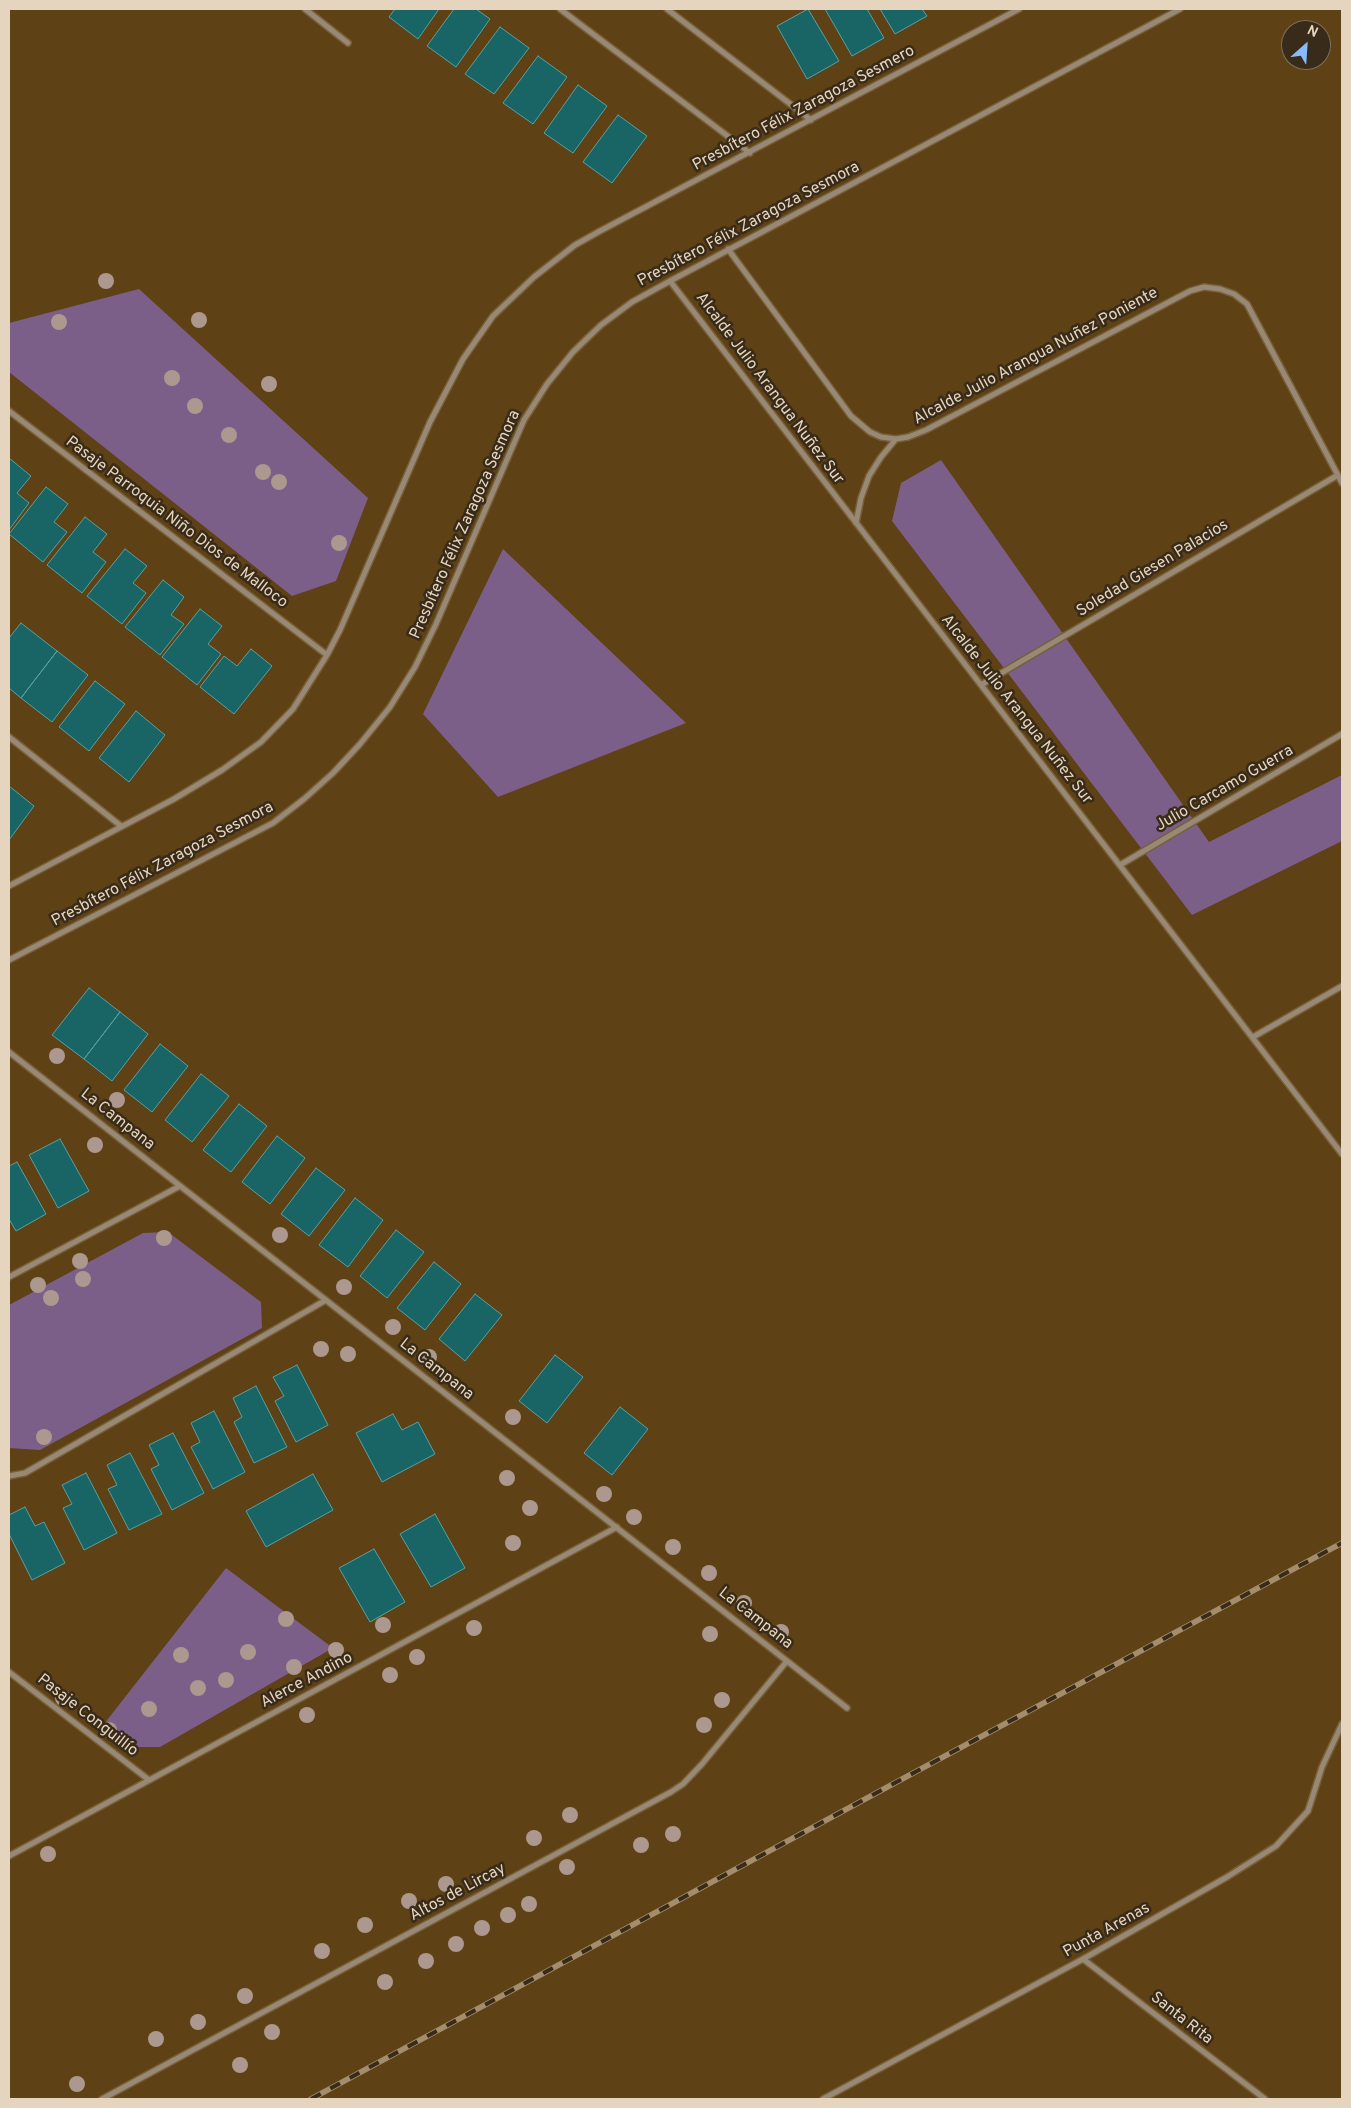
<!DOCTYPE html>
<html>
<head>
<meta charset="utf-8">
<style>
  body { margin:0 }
  #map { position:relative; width:1351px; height:2108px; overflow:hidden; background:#5e4115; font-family:Overpass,sans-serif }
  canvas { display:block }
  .frame { position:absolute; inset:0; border:10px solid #e6d5be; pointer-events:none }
  .north { position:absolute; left:1281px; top:20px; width:50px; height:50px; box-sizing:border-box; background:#382b19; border:1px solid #7e6f5b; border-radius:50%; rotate:26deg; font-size:14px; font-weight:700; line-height:20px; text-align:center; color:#e6d5be }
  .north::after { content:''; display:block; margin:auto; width:18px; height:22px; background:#88bbfc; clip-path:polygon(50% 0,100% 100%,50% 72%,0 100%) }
</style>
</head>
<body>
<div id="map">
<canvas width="1351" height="2108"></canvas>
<div class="frame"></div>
<div class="north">N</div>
</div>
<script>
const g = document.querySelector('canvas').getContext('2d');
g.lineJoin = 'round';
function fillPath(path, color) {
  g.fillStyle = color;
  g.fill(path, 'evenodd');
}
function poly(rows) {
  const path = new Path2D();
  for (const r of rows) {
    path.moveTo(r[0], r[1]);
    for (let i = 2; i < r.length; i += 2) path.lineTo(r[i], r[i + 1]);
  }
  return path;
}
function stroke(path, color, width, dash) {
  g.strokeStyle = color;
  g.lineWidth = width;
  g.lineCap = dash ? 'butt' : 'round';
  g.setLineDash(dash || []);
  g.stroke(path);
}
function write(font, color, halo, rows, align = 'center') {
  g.font = font + ' Overpass,sans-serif';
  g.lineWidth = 5;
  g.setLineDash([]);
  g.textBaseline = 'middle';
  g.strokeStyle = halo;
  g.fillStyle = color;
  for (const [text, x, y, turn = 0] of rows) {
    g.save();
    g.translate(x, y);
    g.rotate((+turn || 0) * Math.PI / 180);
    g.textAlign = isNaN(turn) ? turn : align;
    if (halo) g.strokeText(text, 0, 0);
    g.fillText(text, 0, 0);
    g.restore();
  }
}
fillPath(poly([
  [139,289,368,498,336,581,292,596,9,372,9,323],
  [941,460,1209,842,1342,775,1342,841,1192,915,892,521,901,483],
  [503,549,686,723,498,797,423,714],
  [168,1232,261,1302,262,1328,40,1450,9,1448,9,1305,143,1233],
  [226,1568,333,1648,160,1747,134,1747,104,1724]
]), '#7c5f89');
const building = poly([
  [395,9,439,9,418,39,389,17,395,9],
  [454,9,476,9,490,19,456,67,427,46,454,9],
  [808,9,839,61,807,79,777,26,808,9],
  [825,9,867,9,884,38,852,56,825,9],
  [880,9,922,9,927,16,895,34,880,9],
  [500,27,529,48,494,94,465,74,500,27],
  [538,56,567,77,533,124,503,103,538,56],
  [578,85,607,106,573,153,544,133,578,85],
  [618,115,647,136,612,183,583,162,618,115],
  [9,458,31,476,17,493,29,503,9,530,9,458],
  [46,487,68,504,54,522,67,532,43,562,9,534,46,487],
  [85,517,107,534,93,552,106,562,82,593,47,565,85,517],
  [125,549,147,566,133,583,146,593,122,624,87,596,125,549],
  [163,580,184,597,171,615,184,624,160,655,125,627,163,580],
  [200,609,222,626,208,644,221,654,197,685,162,657,200,609],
  [21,623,57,651,21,698,9,688,9,638,21,623],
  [251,649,272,666,234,714,200,687,224,656,237,666,251,649],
  [57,651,88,675,52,722,21,698,57,651],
  [95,681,125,704,89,751,59,727,95,681],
  [136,711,165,735,129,782,99,758,136,711],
  [9,786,34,806,9,840,9,786],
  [89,988,120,1012,84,1059,52,1035,89,988],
  [120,1012,148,1034,112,1081,84,1059,120,1012],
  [160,1044,188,1066,152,1112,124,1090,160,1044],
  [201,1074,229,1096,192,1142,165,1120,201,1074],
  [239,1104,267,1126,231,1172,203,1150,239,1104],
  [277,1136,305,1158,270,1204,242,1182,277,1136],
  [60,1139,89,1191,58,1208,29,1155,60,1139],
  [17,1162,46,1214,16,1231,9,1219,9,1166,17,1162],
  [316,1168,345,1190,309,1236,281,1214,316,1168],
  [355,1198,383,1220,348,1267,319,1245,355,1198],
  [396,1230,424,1252,387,1298,360,1276,396,1230],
  [434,1262,461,1284,425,1330,397,1308,434,1262],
  [475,1294,502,1315,465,1361,439,1339,475,1294],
  [555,1355,583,1377,547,1423,519,1401,555,1355],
  [297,1365,328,1425,296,1442,275,1401,284,1396,273,1377,297,1365],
  [256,1386,287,1447,254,1463,234,1422,242,1417,233,1398,256,1386],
  [620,1407,648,1429,612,1475,584,1453,620,1407],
  [214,1411,245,1472,213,1489,191,1447,200,1442,191,1423,214,1411],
  [393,1414,402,1430,418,1422,435,1454,382,1482,356,1433,393,1414],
  [173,1433,204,1493,172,1510,151,1469,159,1465,149,1445,173,1433],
  [130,1453,162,1514,129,1530,108,1489,117,1485,107,1465,130,1453],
  [86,1473,117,1533,84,1550,63,1508,72,1504,62,1485,86,1473],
  [313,1474,333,1510,266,1547,246,1511,313,1474],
  [25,1507,35,1526,44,1522,65,1563,32,1580,9,1534,9,1515,25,1507],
  [435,1514,465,1568,431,1587,400,1534,435,1514],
  [374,1549,405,1602,370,1622,339,1568,374,1549]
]);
fillPath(building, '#196565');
stroke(building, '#5aa0a0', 1);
const minor = poly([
  [305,9,348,43],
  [560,9,750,153],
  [667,9,811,120],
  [728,249,851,416,870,432,881,437,896,439,908,437,926,430,1190,291,1204,287,1220,289,1234,294,1247,304,1342,483],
  [670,281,1342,1154],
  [9,411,327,655],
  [856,523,861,498,869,476,881,457,896,439],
  [981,685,1338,475],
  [9,737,121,826],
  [1120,865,1342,734],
  [9,886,174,799,222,770,261,742,293,709,327,655,340,630,430,422,463,359,493,316,534,277,575,245,600,231,1019,9],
  [9,960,273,823,304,799,333,773,360,744,390,707,415,667,436,624,524,420,547,384,573,352,601,325,632,302,670,281,1180,9],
  [1253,1037,1342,986],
  [9,1052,847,1708],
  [9,1277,180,1186],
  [9,1476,25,1473,326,1300],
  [9,1672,149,1780],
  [9,1856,617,1527],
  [1083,1959,1265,2099],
  [102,2099,671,1792,683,1784,702,1764,787,1661],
  [823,2099,1083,1959,1227,1877,1276,1846,1308,1811,1322,1767,1342,1724]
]);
stroke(minor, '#795f37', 8);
stroke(minor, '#978976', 5);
const rail = poly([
  [311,2099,917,1771,1342,1543]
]);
stroke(rail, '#a48d6c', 5.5);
stroke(rail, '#382b19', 4, [11]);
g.fillStyle = '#ac988f';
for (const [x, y] of [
  [106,281],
  [199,320],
  [59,322],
  [172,378],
  [269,384],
  [195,406],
  [229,435],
  [263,472],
  [279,482],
  [339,543],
  [57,1056],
  [117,1100],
  [95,1145],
  [280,1235],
  [164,1238],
  [80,1261],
  [83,1279],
  [38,1285],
  [344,1287],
  [51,1298],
  [393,1327],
  [321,1349],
  [348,1354],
  [429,1357],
  [513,1417],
  [44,1437],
  [507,1478],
  [604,1494],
  [530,1508],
  [634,1517],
  [513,1543],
  [673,1547],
  [709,1573],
  [744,1603],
  [286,1619],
  [383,1625],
  [474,1628],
  [781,1632],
  [710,1634],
  [336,1650],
  [248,1652],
  [181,1655],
  [417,1657],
  [294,1667],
  [390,1675],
  [226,1680],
  [198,1688],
  [63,1698],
  [722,1700],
  [149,1709],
  [307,1715],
  [704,1725],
  [109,1730],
  [570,1815],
  [673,1834],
  [534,1838],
  [641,1845],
  [48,1854],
  [567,1867],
  [446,1884],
  [409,1901],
  [529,1904],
  [508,1915],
  [365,1925],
  [482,1928],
  [456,1944],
  [322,1951],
  [426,1961],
  [385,1982],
  [245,1996],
  [198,2022],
  [272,2032],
  [156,2039],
  [240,2065],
  [77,2084]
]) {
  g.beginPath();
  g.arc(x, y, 8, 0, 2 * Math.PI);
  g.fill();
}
write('16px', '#e6d5be', '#382b19', [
  ["Presbítero Félix Zaragoza Sesmero",804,109,-28],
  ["Presbítero Félix Zaragoza Sesmora",749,225,-28],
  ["Alcalde Julio Arangua Nuñez Poniente",1036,357,-28],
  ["Alcalde Julio Arangua Nuñez Sur",769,389,53],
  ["Pasaje Parroquia Niño Dios de Malloco",176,523,37],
  ["Presbítero Félix Zaragoza Sesmora",466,525,-66],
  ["Soledad Giesen Palacios",1153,569,-31],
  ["Alcalde Julio Arangua Nuñez Sur",1016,710,52],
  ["Julio Carcamo Guerra",1225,789,-30],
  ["Presbítero Félix Zaragoza Sesmora",163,865,-28],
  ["La Campana",117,1120,38],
  ["La Campana",436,1370,38],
  ["La Campana",755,1619,38],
  ["Alerce Andino",307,1681,-28],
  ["Pasaje Conguillío",87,1716,38],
  ["Altos de Lircay",458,1893,-28],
  ["Punta Arenas",1107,1931,-29],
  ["Santa Rita",1181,2019,38]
]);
</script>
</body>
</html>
